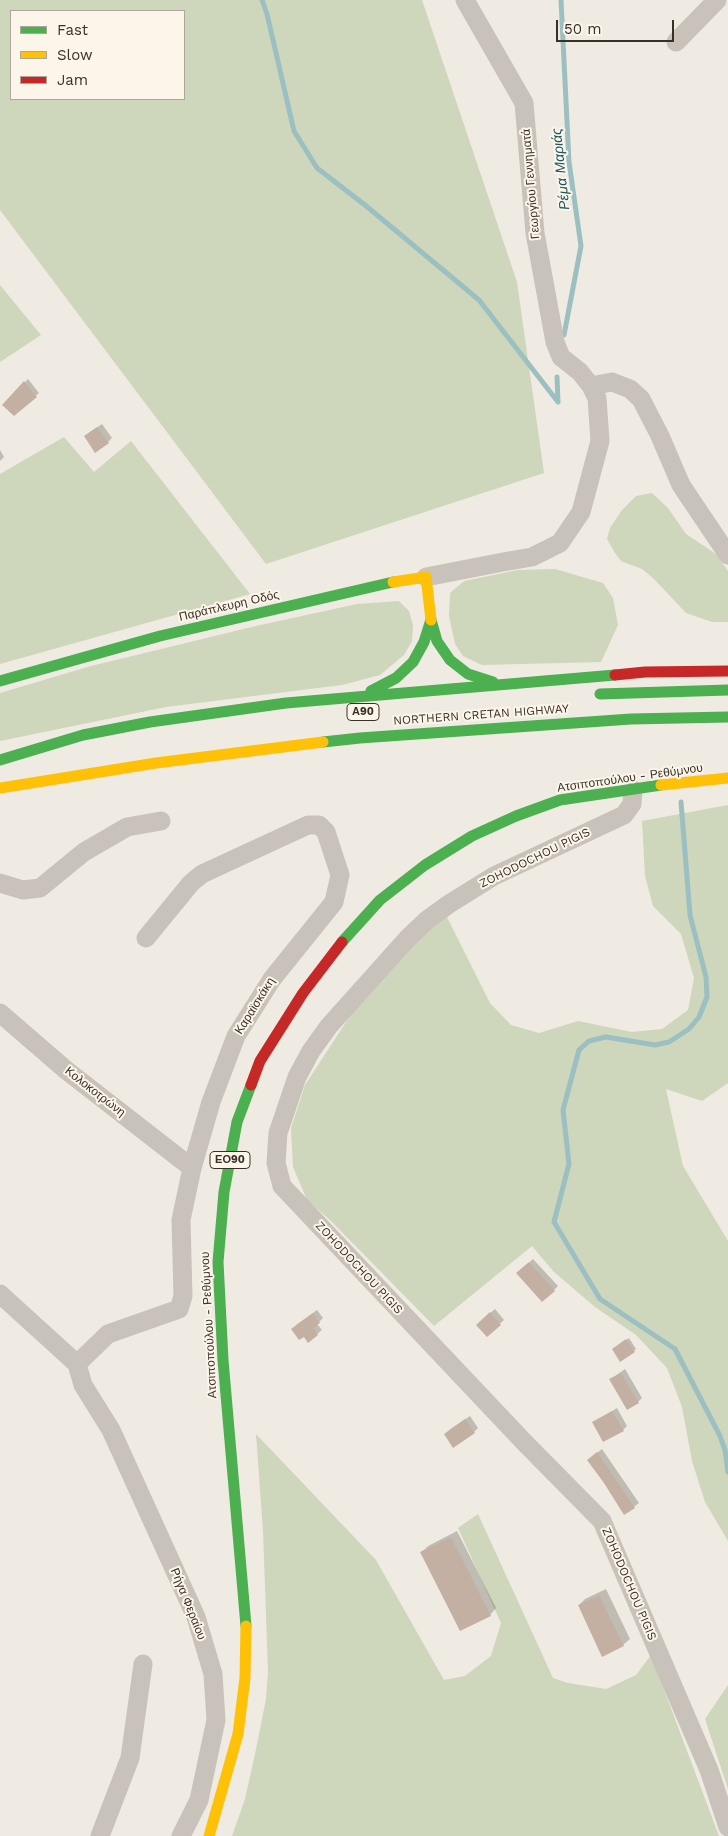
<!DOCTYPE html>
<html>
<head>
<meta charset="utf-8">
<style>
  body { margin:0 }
  #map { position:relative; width:728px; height:1836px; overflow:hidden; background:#efebe2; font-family:"Work Sans",sans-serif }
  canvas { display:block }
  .legend { position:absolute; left:10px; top:10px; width:175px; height:90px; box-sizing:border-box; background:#fbf5ea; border:1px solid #aea69c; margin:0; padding:6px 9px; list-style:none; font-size:15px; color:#3a3028 }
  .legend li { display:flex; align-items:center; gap:10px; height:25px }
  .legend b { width:25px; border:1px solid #aea69c }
  .scale { position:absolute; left:556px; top:20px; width:118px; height:22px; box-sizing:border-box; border:2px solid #3a3028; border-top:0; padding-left:6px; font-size:15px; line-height:18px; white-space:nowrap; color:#3a3028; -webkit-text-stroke:4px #fbf5ea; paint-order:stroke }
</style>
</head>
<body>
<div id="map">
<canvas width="728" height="1836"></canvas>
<ul class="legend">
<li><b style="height:6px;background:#4caf50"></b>Fast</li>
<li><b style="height:6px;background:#ffc107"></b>Slow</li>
<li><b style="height:6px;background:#c62828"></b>Jam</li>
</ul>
<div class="scale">50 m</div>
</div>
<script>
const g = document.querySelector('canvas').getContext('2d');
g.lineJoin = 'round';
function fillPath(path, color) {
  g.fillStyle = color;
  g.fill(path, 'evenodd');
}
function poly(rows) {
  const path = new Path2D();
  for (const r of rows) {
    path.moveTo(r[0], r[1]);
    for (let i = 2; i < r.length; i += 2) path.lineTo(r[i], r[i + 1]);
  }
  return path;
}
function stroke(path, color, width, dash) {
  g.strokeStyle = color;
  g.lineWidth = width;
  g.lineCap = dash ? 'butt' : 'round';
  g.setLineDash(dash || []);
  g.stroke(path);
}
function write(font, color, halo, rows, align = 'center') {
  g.font = font + ' "Work Sans",sans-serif';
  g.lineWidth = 4;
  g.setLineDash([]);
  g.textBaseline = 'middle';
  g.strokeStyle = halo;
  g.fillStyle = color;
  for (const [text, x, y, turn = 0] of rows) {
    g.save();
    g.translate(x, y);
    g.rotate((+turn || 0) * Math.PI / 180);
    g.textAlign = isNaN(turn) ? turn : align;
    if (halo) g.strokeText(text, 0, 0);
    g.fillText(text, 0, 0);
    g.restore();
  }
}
fillPath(poly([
  [0,0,422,0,517,282,544,473,266,564,0,210],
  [11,11,184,11,184,99,11,99],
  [0,285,41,335,0,362],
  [64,437,94,472,131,441,250,594,0,664,0,474],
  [652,493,668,508,686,534,716,554,728,571,728,622,712,622,686,613,653,578,642,569,621,561,615,553,607,539,610,528,622,510,636,496],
  [555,569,603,583,613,598,618,625,601,662,482,665,463,656,455,644,449,616,450,593,464,581,518,570],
  [399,601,409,611,413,625,412,641,404,655,380,675,342,685,166,707,0,741,0,693,91,666,256,626,357,604],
  [728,805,728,1083,702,1101,666,1089,683,1166,728,1241,728,1541,705,1502,692,1461,682,1407,667,1368,636,1335,595,1307,553,1271,532,1246,434,1326,330,1220,307,1200,293,1167,291,1128,305,1085,348,1019,398,957,446,915,490,1003,511,1025,539,1033,578,1021,632,1032,662,1029,688,1010,694,978,681,934,653,906,645,876,642,821],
  [256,1434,376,1560,444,1680,465,1676,491,1656,501,1623,458,1528,478,1514,553,1678,568,1683,606,1689,636,1675,651,1655,719,1836,232,1836,245,1799,255,1754,266,1699,268,1671,263,1531],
  [728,1685,728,1789,705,1719]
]), '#ced6bb');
fillPath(poly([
  [28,379,39,393,14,414,4,405],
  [102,424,112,438,108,442,89,433],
  [0,450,4,457,0,461],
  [533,1259,558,1286,554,1290,518,1273],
  [495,1309,504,1320,487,1335,481,1321],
  [317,1310,323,1318,317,1324,322,1330,309,1341,296,1325],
  [629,1338,636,1349,621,1360,615,1348],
  [625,1369,642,1398,638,1402,611,1379],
  [617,1408,627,1426,623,1430,593,1423],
  [470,1416,478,1428,474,1432,449,1430],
  [602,1449,639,1503,624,1514,593,1456],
  [457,1531,496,1608,490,1615,422,1552,428,1546],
  [606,1589,630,1639,623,1645,579,1605,585,1599]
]), '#0003');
stroke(poly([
  [262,0,267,14,294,131,317,168,365,205,479,300,558,402],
  [561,0,569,162,581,246,564,335],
  [557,377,558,402],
  [681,802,690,915,706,977,707,997,699,1017,689,1029,669,1042,655,1045,606,1037,589,1041,579,1050,563,1110,569,1164,554,1222,600,1299,675,1349,720,1436,725,1450,728,1472]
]), '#9cbfc2', 5);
fillPath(poly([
  [24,381,37,397,14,416,2,405],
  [97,427,109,443,95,453,84,436],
  [529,1262,555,1291,542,1302,516,1273],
  [490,1312,501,1325,487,1337,476,1325],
  [313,1313,320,1323,313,1328,318,1335,308,1343,304,1337,299,1340,291,1329],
  [626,1339,635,1352,620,1362,612,1349],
  [621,1373,639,1403,627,1410,609,1379],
  [612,1411,624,1431,603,1442,592,1422],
  [465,1419,475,1433,453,1448,444,1434],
  [597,1452,635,1508,624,1515,604,1483,587,1460],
  [451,1537,491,1616,460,1631,420,1552],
  [599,1595,624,1646,602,1657,578,1605]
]), '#c4b0a2');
stroke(poly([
  [676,42,717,0],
  [591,386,612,382,630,389,641,399,660,436,681,485,728,555],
  [426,577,503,562,532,557,560,543,581,512,600,441,597,398,591,386,580,372,561,357,555,342,535,233,524,103,465,0],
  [633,790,632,804,624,815,494,876,449,904,427,920,407,939,329,1026,311,1051,297,1077,278,1133,276,1163,282,1186,524,1442,602,1521,709,1770,728,1827],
  [0,883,23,890,40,888,84,852,127,827,161,821],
  [146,938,191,883,202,874,308,825,319,825,326,832,340,875,334,902,272,979,236,1036,211,1102,192,1168,181,1220,183,1296,179,1309,108,1334,77,1364,83,1385,111,1430,196,1617,213,1674,216,1720,199,1800,181,1836],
  [0,1013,66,1070,192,1168],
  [0,1294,77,1364],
  [100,1836,130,1758,143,1664]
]), '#c8c2bb', 19);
stroke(poly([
  [431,620,437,641,450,660,468,674,493,682],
  [0,681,160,636,393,582],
  [371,691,396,678,413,662,424,642,431,620],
  [600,694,728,690],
  [323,742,360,738,631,719,728,717],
  [0,760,83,735,150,722,286,703,615,675],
  [342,942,380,900,425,865,472,836,516,816,560,800,661,785],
  [246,1626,223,1360,218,1262,224,1192,237,1122,251,1085]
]), '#4caf50', 11);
stroke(poly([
  [393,582,426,577,431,620],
  [661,785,728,778],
  [0,788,156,763,323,742],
  [209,1836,238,1734,245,1678,246,1626]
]), '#ffc107', 11);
stroke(poly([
  [615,675,645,672,728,671],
  [251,1085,260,1061,303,993,342,942]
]), '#c62828', 11);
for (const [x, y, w] of [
  [363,712,32],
  [230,1160,40]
]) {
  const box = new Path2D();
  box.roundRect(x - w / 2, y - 8.5, w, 17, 4);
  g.fillStyle = '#fbf5ea';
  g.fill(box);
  stroke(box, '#3a3028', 1);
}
write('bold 11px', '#3a3028', null, [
  ["Α90",363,712],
  ["ΕΟ90",230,1160]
]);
write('12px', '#3a3028', '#fbf5ea', [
  ["Γεωργίου Γεννηματά",531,184,-95],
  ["Παράπλευρη Οδός",229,606,-13],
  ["NORTHERN CRETAN HIGHWAY",481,715,-4],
  ["Ατσιποπούλου - Ρεθύμνου",630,778,-8],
  ["ZOHODOCHOU PIGIS",535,858,-26],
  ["Καραϊσκάκη",255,1006,-58],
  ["Κολοκοτρώνη",95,1092,38],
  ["ZOHODOCHOU PIGIS",359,1268,47],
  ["Ατσιποπούλου - Ρεθύμνου",209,1325,-93],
  ["ZOHODOCHOU PIGIS",629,1584,67],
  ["Ρήγα Φεραίου",188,1604,68]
]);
write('italic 14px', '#1a5560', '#fbf5ea', [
  ["Ρέμα Μαριάς",561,169,-96]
]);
</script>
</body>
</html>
